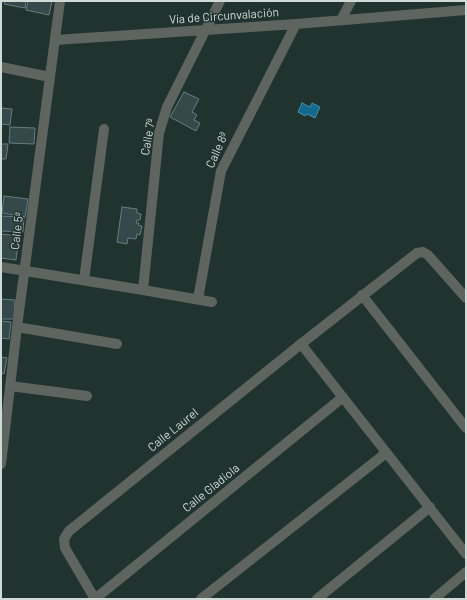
<!DOCTYPE html>
<html>
<head>
<meta charset="utf-8">
<style>
  body { margin:0 }
  #map { position:relative; width:467px; height:600px; overflow:hidden; background:#20332f; font-family:Barlow,sans-serif }
  canvas { display:block }
  .frame { position:absolute; inset:0; border:2px solid #d0dbd8; pointer-events:none }
</style>
</head>
<body>
<div id="map">
<canvas width="467" height="600"></canvas>
<div class="frame"></div>
</div>
<script>
const g = document.querySelector('canvas').getContext('2d');
g.lineJoin = 'round';
function fillPath(path, color) {
  g.fillStyle = color;
  g.fill(path, 'evenodd');
}
function poly(rows) {
  const path = new Path2D();
  for (const r of rows) {
    path.moveTo(r[0], r[1]);
    for (let i = 2; i < r.length; i += 2) path.lineTo(r[i], r[i + 1]);
  }
  return path;
}
function stroke(path, color, width, dash) {
  g.strokeStyle = color;
  g.lineWidth = width;
  g.lineCap = dash ? 'butt' : 'round';
  g.setLineDash(dash || []);
  g.stroke(path);
}
function write(font, color, halo, rows, align = 'center') {
  g.font = font + ' Barlow,sans-serif';
  g.lineWidth = 3;
  g.setLineDash([]);
  g.textBaseline = 'middle';
  g.strokeStyle = halo;
  g.fillStyle = color;
  for (const [text, x, y, turn = 0] of rows) {
    g.save();
    g.translate(x, y);
    g.rotate((+turn || 0) * Math.PI / 180);
    g.textAlign = isNaN(turn) ? turn : align;
    if (halo) g.strokeText(text, 0, 0);
    g.fillText(text, 0, 0);
    g.restore();
  }
}
const water = poly([
  [302,103,310,107,312,103,320,107,315,118,307,114,305,116,298,112,302,103]
]);
fillPath(water, '#126b8f');
stroke(water, '#4b8da5', 1);
const building = poly([
  [5,1,26,1,25,8,4,4,5,1],
  [28,1,52,1,49,15,26,10,28,1],
  [184,92,199,99,192,112,197,115,194,120,200,123,196,131,170,117,184,92],
  [1,108,12,109,10,125,1,124,1,108],
  [10,127,35,128,34,144,9,143,10,127],
  [1,144,8,144,6,159,1,159,1,144],
  [4,196,28,199,25,217,2,213,4,196],
  [122,207,137,209,137,213,141,214,140,220,137,220,136,223,139,223,138,225,142,226,140,235,137,234,136,239,128,238,127,244,117,242,122,207],
  [1,216,24,217,23,232,1,231,1,216],
  [1,234,19,236,16,260,1,258,1,234],
  [1,299,15,300,14,319,1,319,1,299],
  [1,321,11,322,9,339,1,338,1,321],
  [1,357,7,358,4,374,1,373,1,357]
]);
fillPath(building, '#35494b');
stroke(building, '#677d80', 1);
stroke(poly([
  [341,20,351,1],
  [55,40,296,24,466,10],
  [1,67,50,77],
  [1,267,143,290,212,302],
  [84,280,104,129],
  [143,290,159,133,167,107,220,1],
  [362,295,466,428],
  [198,299,221,171,296,24],
  [17,327,117,344],
  [301,344,466,554],
  [10,386,87,396],
  [343,397,95,599,65,548,64,539,69,531,301,344,417,253,423,252,428,255,466,298],
  [1,464,17,327,60,1],
  [201,599,386,453],
  [317,599,430,507],
  [434,599,466,572]
]), '#5e645f', 10);
write('12px', '#d0dbd8', '#20332f', [
  ["Vía de Circunvalación",224,16,-4],
  ["Calle 7ª",148,137,-80],
  ["Calle 8ª",217,150,-66],
  ["Calle 5ª",17,231,-83],
  ["Calle Laurel",173,430,-39],
  ["Calle Gladiola",211,488,-39]
]);
</script>
</body>
</html>
